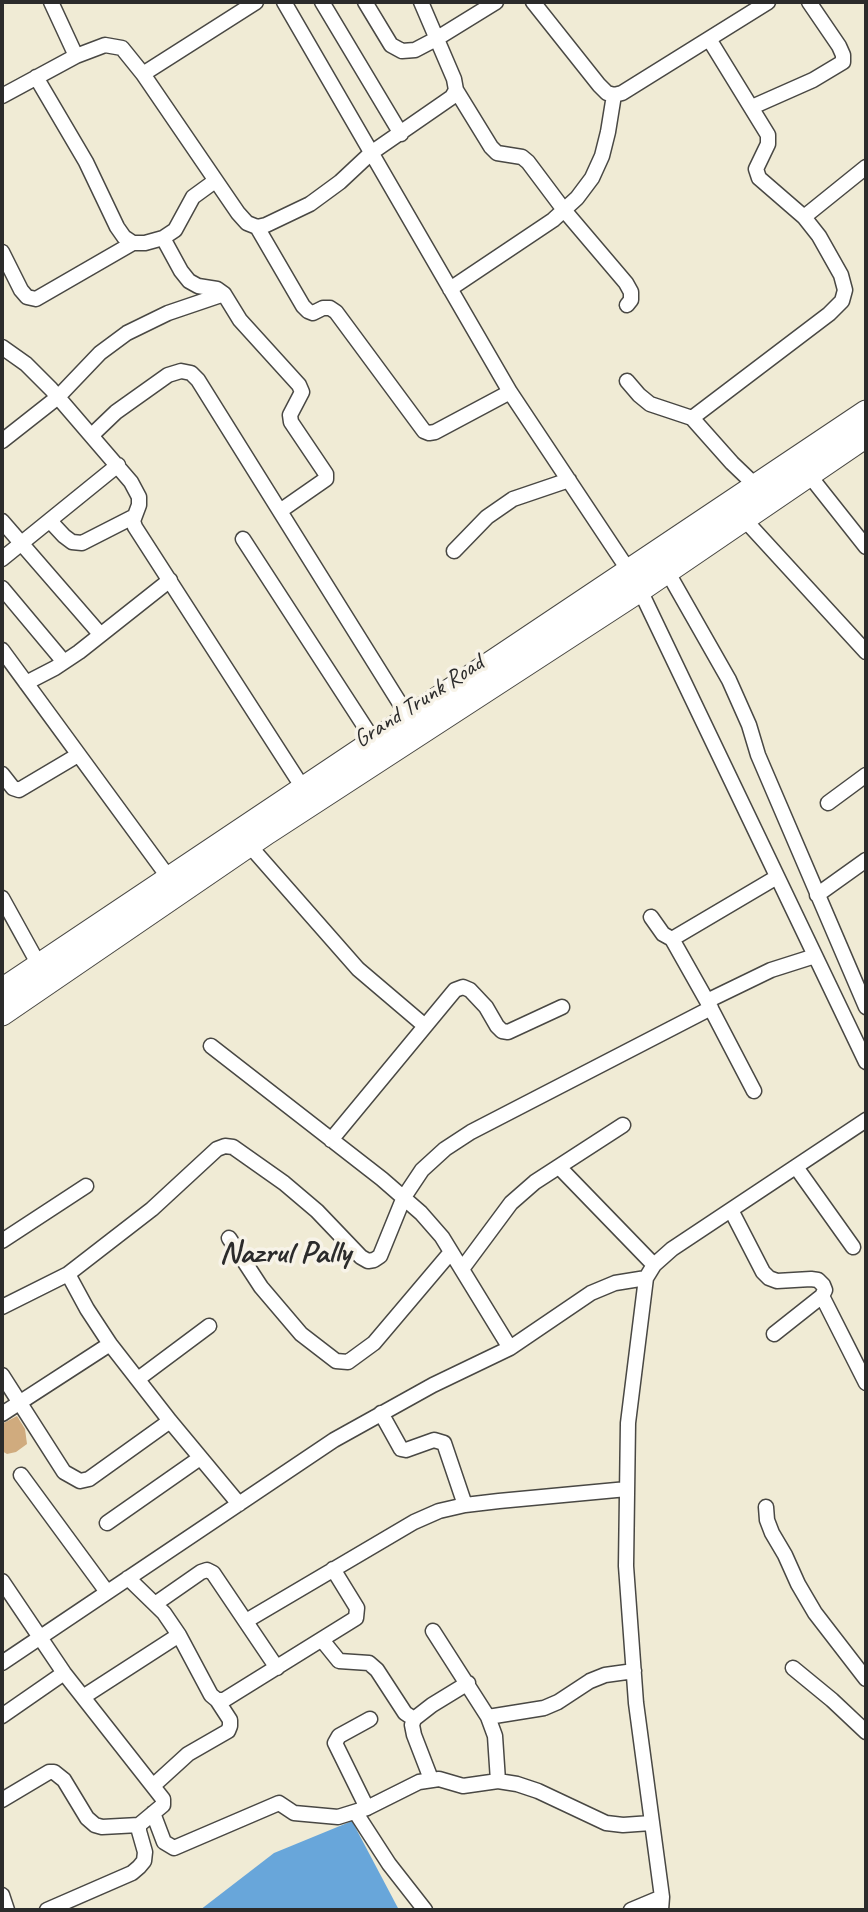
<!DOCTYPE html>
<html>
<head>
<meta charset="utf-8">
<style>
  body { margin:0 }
  #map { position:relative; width:868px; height:1912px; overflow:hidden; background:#f0ebd5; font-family:Caveat,sans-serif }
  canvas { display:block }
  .frame { position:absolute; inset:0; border:4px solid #2b2b2b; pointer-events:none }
</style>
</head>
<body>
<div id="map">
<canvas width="868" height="1912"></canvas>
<div class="frame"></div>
</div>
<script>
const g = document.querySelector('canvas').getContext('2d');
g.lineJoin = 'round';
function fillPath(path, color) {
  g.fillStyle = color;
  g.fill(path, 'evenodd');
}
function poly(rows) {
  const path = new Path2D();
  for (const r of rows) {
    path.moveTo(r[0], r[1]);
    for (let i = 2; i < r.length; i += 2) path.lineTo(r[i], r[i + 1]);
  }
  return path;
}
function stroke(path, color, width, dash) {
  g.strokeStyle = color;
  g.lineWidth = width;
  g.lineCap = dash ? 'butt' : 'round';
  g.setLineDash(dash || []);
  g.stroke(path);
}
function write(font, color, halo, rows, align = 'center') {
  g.font = font + ' Caveat,sans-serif';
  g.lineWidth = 7;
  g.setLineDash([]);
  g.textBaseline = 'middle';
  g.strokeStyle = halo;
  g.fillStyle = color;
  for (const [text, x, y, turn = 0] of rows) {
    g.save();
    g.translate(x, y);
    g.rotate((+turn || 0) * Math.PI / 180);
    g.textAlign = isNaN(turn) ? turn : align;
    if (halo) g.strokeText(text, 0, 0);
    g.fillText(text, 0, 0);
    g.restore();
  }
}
fillPath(poly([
  [352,1821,399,1910,200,1910,274,1853]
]), '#68a6da');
fillPath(poly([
  [17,1416,25,1429,27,1444,16,1452,7,1454,2,1451,2,1424]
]), '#d0ab7e');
const minor = poly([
  [51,2,76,56],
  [284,2,510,392,629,571],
  [322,2,401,134],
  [365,2,391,45,402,51,415,50,436,39,496,2],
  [533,2,599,85,607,93,614,95,622,93,768,2],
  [143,74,256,2],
  [36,77,86,162,117,227,124,237,133,243,145,243,163,238,175,230,193,197,215,181],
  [456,90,491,147,497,153,522,157,528,162,564,210,626,283,631,292,631,300,627,305],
  [2,96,76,56,105,45,122,48,143,74,238,213,247,223,257,227,266,225,310,204,340,182,371,153,452,97,456,90,454,79,421,2],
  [752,107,813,80,843,62,843,55,839,46,809,2],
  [804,217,866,167],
  [257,227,303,306,308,311,313,313,323,308,330,308,336,312,424,431,429,433,435,432,510,392],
  [163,238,181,271,189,281,198,286,217,289,224,294,240,320,299,385,302,392,290,415,291,422,326,474,326,479,280,511],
  [2,252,21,290,27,297,36,299,133,243],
  [450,289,553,220,577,198,592,178,602,156,608,132,614,95],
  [2,347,26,364,51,389,131,482,139,497,139,505,133,521,135,527,303,788],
  [627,381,639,395,650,404,692,418,732,463,756,486],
  [692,418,829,314,842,301,845,290,841,275,819,236,804,217,759,178,756,169,768,144,768,135,709,39],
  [92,435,116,412,168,375,181,371,191,373,198,380,409,718],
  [2,441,58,397,100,353,127,333,168,313,224,294],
  [809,475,866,547],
  [744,519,866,652],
  [2,521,100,634],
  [50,521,64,536,72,542,82,543,133,517],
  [243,539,374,741],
  [454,551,487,517,513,499,569,480],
  [2,559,118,465],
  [667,571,729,680,749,725,758,755,866,1007],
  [2,588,64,662],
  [640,590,866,1062],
  [2,650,169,878],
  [26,683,55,668,79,652,170,580],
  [2,774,13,788,19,790,78,755],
  [828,803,866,775],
  [249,845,358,969,425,1026],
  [817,895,866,860],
  [2,898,39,965],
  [651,917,663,934,672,939,777,877],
  [672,939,707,1001,754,1091],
  [707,1001,771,970,815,956],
  [211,1046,382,1179,421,1213,442,1237,510,1348],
  [331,1140,455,990,463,987,470,990,486,1007,497,1026,502,1031,508,1032,562,1007],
  [559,1167,654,1265],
  [796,1167,853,1247],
  [731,1210,763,1272,769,1278,777,1281,811,1279,818,1280,823,1285,825,1290,822,1296,774,1334],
  [229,1238,261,1287,301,1334,336,1361,348,1362,374,1343,451,1252],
  [2,1241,86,1186],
  [462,1269,511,1203,535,1182,623,1125],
  [68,1274,87,1309,110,1344,170,1421,239,1504],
  [822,1296,866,1383],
  [2,1307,68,1274,152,1209,217,1149,225,1146,233,1147,284,1183,317,1211,361,1257,368,1261,374,1260,380,1256,404,1197,422,1170,445,1149,471,1132,711,1008],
  [2,1375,64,1472,80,1481,89,1479,170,1421],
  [138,1379,209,1326],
  [381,1413,401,1449,406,1450,434,1440,444,1443,465,1505],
  [2,1414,110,1344],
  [21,1475,107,1592],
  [766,1507,767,1520,772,1533,785,1555,798,1584,815,1613,866,1679],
  [107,1523,200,1458],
  [128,1578,164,1613,179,1635,211,1695,217,1700,224,1700,356,1618,357,1608,333,1569],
  [2,1581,64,1673,163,1799,163,1805,139,1825,139,1831,145,1852,144,1861,139,1867,132,1873,47,1910],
  [155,1604,201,1572,207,1570,213,1573,277,1668],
  [246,1621,414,1522,439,1511,465,1505,499,1501,627,1489],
  [433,1631,488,1717,495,1736,498,1781],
  [322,1640,339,1661,369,1663,377,1670,405,1713,414,1719],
  [2,1663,334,1440,433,1385,510,1348,591,1293,615,1283,646,1278],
  [793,1668,832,1700,866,1732],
  [83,1697,179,1635],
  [2,1716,64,1673],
  [488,1717,544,1708,558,1702,590,1681,605,1675,634,1671],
  [431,1779,414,1735,412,1725,414,1719,432,1705,468,1683],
  [154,1785,188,1754,228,1731,230,1726,230,1720,217,1700],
  [2,1800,49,1772,54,1772,64,1780,87,1818,95,1825,102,1827,139,1825],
  [367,1808,335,1743,339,1736,370,1719],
  [153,1813,164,1842,174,1848,279,1803,294,1813,338,1817,367,1808,419,1782,439,1779,463,1786,498,1781,517,1784,538,1791,606,1823,623,1825,651,1823],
  [356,1813,389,1864,425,1910],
  [2,1895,7,1910],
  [631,1910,662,1897],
  [661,1910,662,1897,636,1703,626,1566,628,1423,646,1278,654,1265,672,1249,866,1120]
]);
const primary = poly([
  [2,990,866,412],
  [2,1014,268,832,640,590,866,436]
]);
stroke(minor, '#494844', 17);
stroke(primary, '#494844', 25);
stroke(minor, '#fff', 14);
stroke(primary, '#fff', 23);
write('24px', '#2b2b2b', '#f7f3e8', [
  ["Grand Trunk Road",419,702,-33]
]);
write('bold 32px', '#2b2b2b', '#f7f3e8', [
  ["Nazrul Pally",285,1254]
]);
</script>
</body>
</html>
